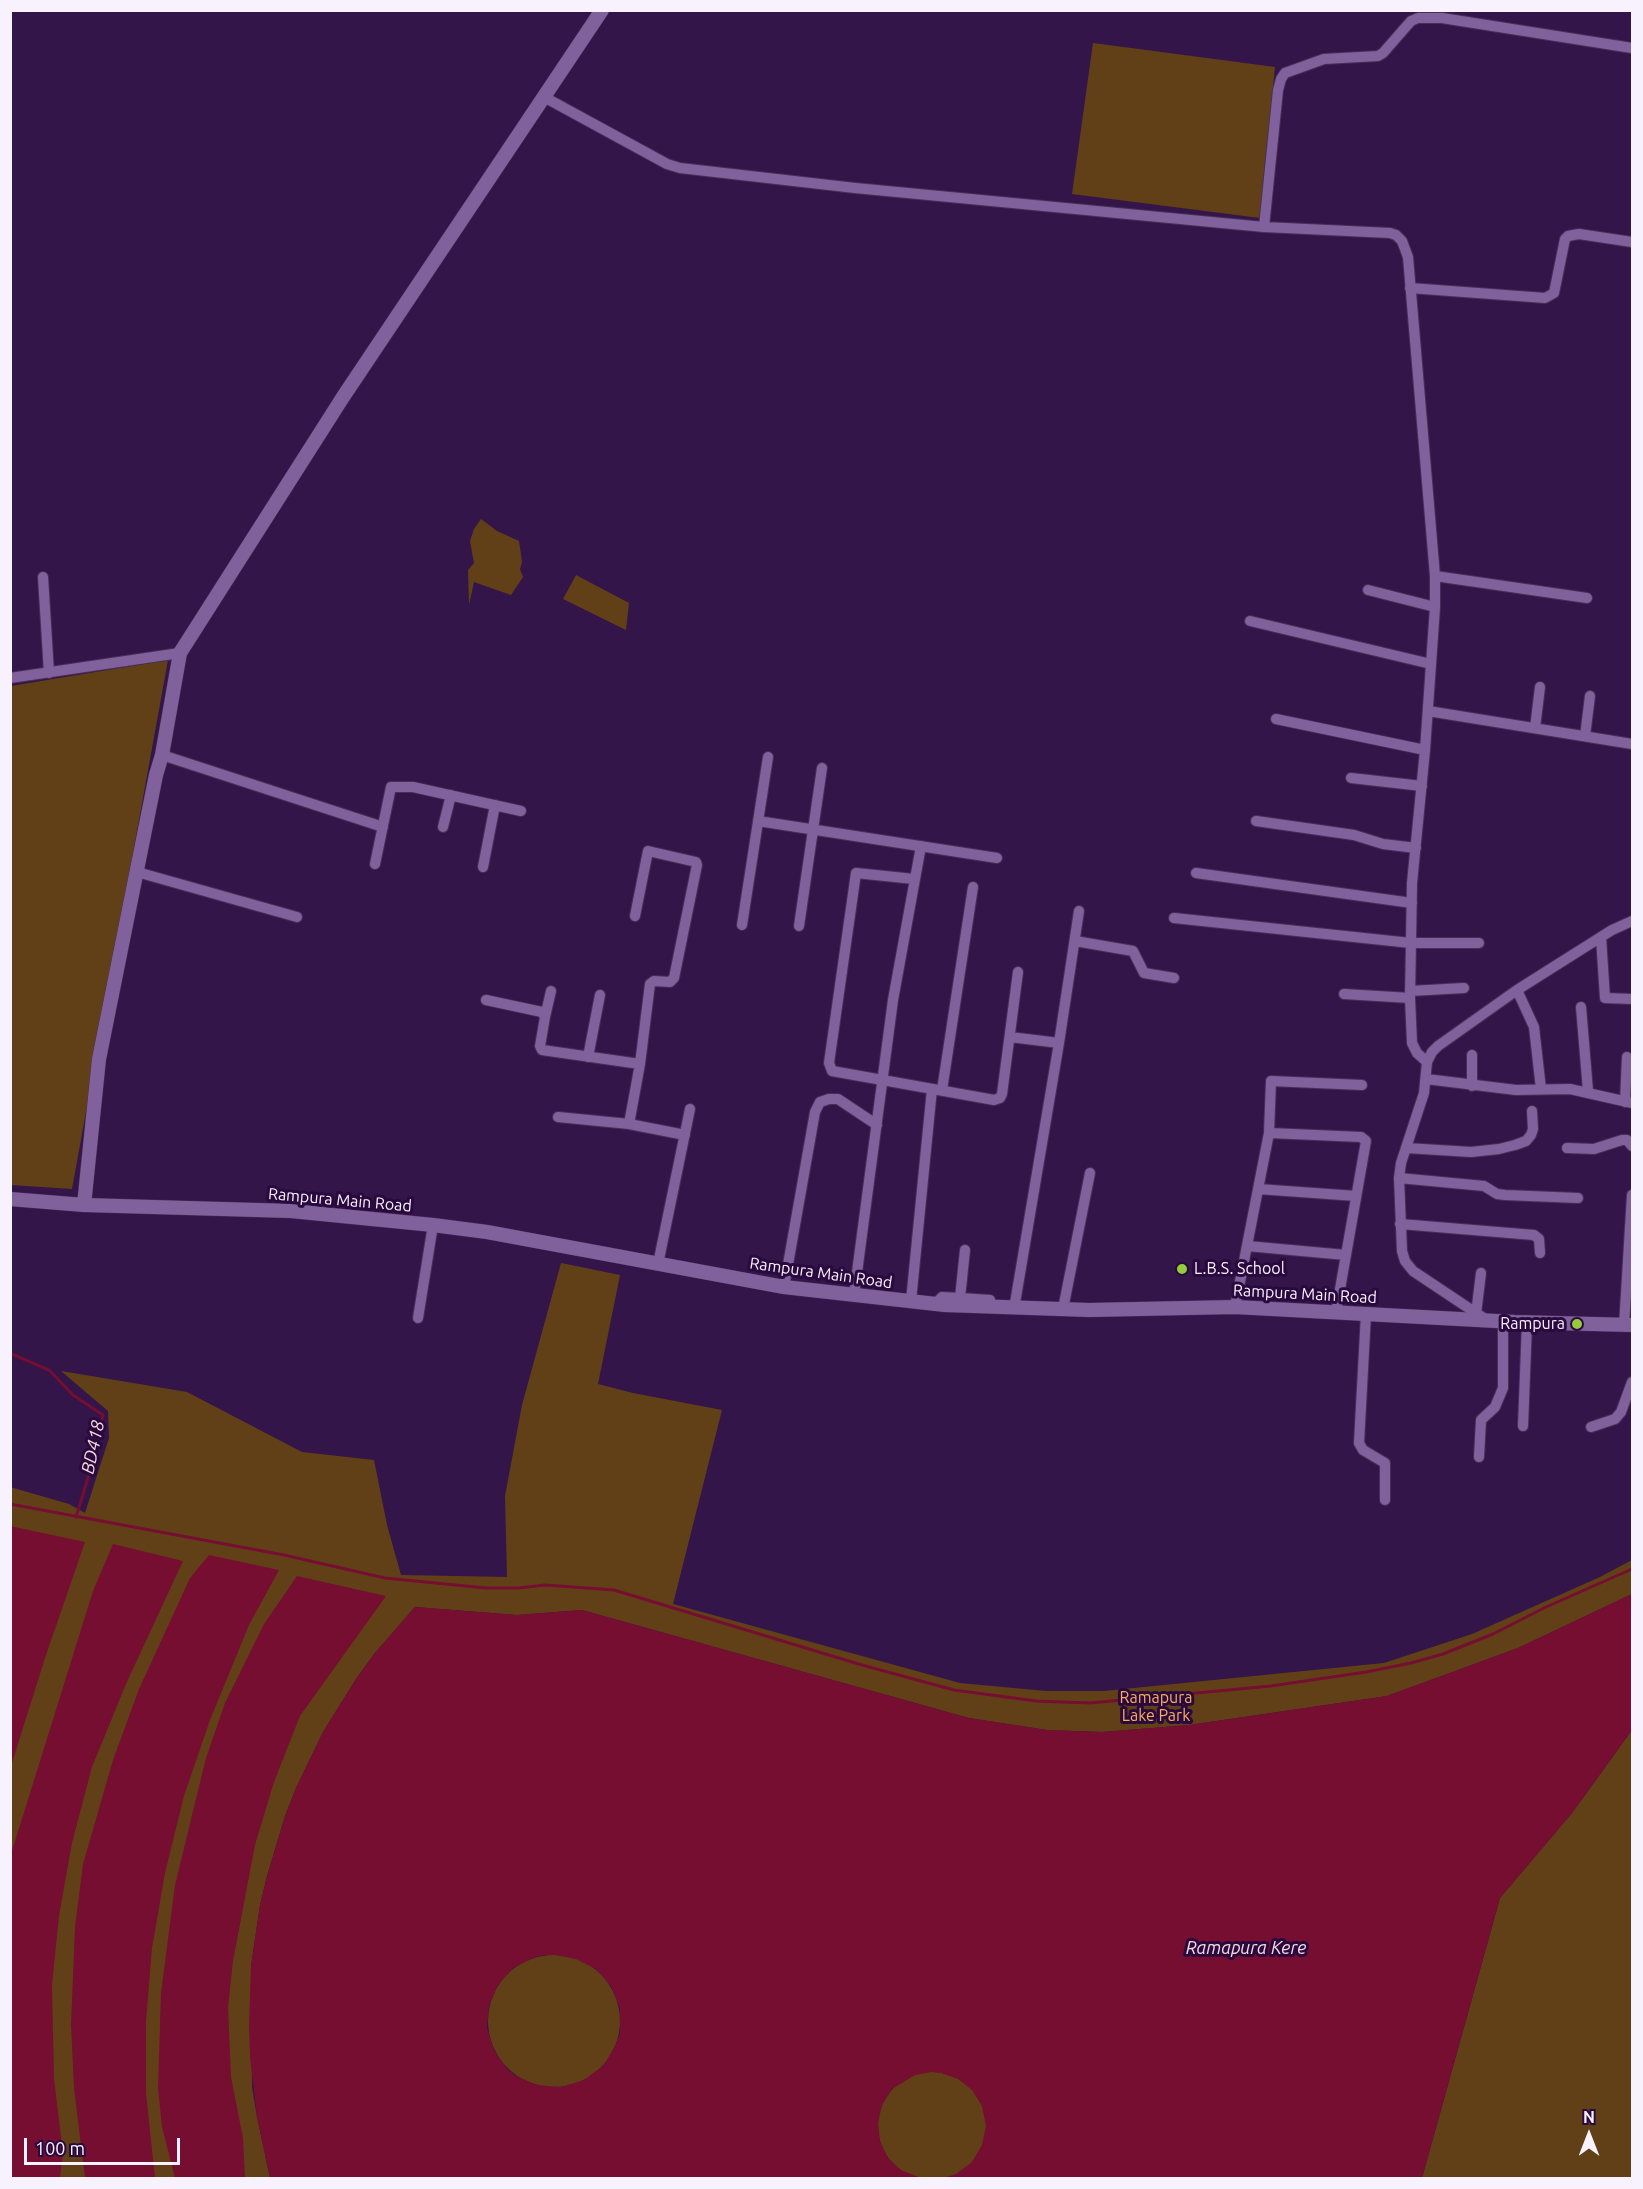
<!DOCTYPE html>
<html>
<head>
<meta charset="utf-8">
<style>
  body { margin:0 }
  #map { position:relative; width:1643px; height:2189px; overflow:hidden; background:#341549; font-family:Ubuntu,sans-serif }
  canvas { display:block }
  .frame { position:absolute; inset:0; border:12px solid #f8f1fe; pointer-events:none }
  .north { position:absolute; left:1559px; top:2105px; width:60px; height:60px; -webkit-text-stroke:4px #2a093e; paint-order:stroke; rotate:0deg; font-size:16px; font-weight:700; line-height:24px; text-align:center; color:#f8f1fe }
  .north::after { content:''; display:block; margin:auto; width:21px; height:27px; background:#f8f1fe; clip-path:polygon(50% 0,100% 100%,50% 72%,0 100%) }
  .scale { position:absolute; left:24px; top:2138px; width:156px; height:27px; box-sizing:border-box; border:3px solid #f8f1fe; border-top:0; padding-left:8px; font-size:18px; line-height:21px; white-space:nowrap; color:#f8f1fe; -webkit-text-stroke:4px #2a093e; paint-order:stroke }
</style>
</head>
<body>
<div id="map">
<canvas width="1643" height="2189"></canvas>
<div class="frame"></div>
<div class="north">N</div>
<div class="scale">100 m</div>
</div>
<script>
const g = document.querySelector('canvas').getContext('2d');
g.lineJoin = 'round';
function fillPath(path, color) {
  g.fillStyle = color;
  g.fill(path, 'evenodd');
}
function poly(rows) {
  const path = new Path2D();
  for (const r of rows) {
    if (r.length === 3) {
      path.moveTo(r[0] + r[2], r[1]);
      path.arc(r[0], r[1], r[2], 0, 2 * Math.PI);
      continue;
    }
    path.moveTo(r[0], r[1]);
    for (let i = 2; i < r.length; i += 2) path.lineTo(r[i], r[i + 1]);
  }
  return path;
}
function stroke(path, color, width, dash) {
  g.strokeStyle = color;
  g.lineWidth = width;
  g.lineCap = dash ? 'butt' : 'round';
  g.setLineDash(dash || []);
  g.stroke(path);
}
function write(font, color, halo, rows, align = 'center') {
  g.font = font + ' Ubuntu,sans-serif';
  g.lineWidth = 6;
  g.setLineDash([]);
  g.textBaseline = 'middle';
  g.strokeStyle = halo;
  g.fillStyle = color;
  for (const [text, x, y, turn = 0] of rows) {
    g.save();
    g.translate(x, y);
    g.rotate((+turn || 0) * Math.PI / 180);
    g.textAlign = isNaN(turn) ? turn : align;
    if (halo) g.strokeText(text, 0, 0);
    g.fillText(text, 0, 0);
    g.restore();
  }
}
fillPath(poly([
  [1093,43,1275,67,1260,218,1072,194],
  [481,519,497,531,519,541,522,562,520,569,523,577,511,595,474,582,469,605,468,570,474,563,470,541,474,529],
  [576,575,629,603,626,630,563,599],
  [168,660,72,1189,11,1185,11,686],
  [561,1263,620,1275,598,1384,633,1393,722,1410,673,1604,960,1683,1046,1691,1104,1691,1384,1663,1472,1634,1600,1577,1632,1560,1632,1594,1518,1648,1387,1696,1189,1725,1102,1732,1047,1730,969,1718,582,1610,517,1615,415,1607,374,1654,356,1679,323,1732,296,1788,285,1816,267,1876,260,1905,251,1966,252,2087,257,2117,270,2178,11,2178,10,1487,69,1504,85,1513,109,1438,108,1411,61,1371,187,1392,302,1452,374,1460,387,1525,401,1575,507,1577,505,1496,522,1405],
  [1632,1730,1632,2178,1422,2178,1500,1898,1572,1813],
  [554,2021,66],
  [932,2126,54]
]), '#624017');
fillPath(poly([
  [10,1526,85,1542,45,1658,11,1766],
  [113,1544,183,1561,126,1684,92,1767,72,1843,59,1916,52,1985,54,2079,63,2153,60,2178,11,2178,11,1854,93,1591],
  [209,1555,279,1570,249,1625,210,1720,184,1796,165,1873,152,1948,146,2022,146,2093,155,2178,85,2178,74,2088,71,2024,75,1927,83,1864,113,1760,139,1689,190,1578],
  [297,1576,386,1596,300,1716,274,1782,255,1845,233,1961,228,2008,231,2077,243,2138,245,2178,175,2178,162,2127,158,2088,161,1993,175,1885,206,1758,225,1703,264,1624],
  [1632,1594,1632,1730,1572,1813,1500,1898,1422,2178,943,2178,956,2174,972,2162,982,2145,986,2126,982,2106,972,2090,958,2079,941,2073,932,2072,915,2075,892,2089,882,2105,878,2123,880,2141,888,2158,901,2170,921,2178,270,2178,257,2117,250,2057,249,2026,251,1966,260,1905,267,1876,285,1817,296,1788,323,1732,356,1679,374,1654,415,1607,517,1615,582,1610,969,1718,1047,1730,1102,1732,1189,1725,1387,1696,1518,1648],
  [544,1955,555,1955,576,1959,596,1969,611,1986,620,2008,620,2033,616,2044,604,2065,584,2080,561,2087,537,2085,516,2076,507,2069,494,2050,487,2028,489,2006,498,1985,513,1968,533,1958]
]), '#750e31');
stroke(poly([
  [10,1353,49,1370,73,1395,103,1415,92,1465,76,1517],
  [10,1504,284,1555,385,1578,486,1588,519,1588,545,1585,614,1590,862,1665,954,1690,1036,1701,1090,1703,1271,1686,1366,1672,1411,1663,1443,1654,1493,1634,1546,1607,1632,1569]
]), '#750e31', 3);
const street = poly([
  [544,97,667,164,680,168,855,188,1264,227,1390,233,1396,235,1402,241,1408,257,1435,576,1435,607,1425,750,1412,883,1410,998,1412,1043,1417,1053,1427,1062],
  [1264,227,1278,90,1281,79,1285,73,1324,59,1378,56,1383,53,1411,21,1418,18,1442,18,1632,48],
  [1410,288,1545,298,1554,293,1565,239,1568,236,1579,234,1632,242],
  [1435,576,1587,598],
  [43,577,49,673],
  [1368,590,1435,607],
  [1250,621,1431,664],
  [10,678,180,653],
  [1428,711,1632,744],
  [1276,719,1425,750],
  [1535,728,1540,687],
  [1585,736,1590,696],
  [162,755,383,827],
  [1351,778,1422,786],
  [758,821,997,858],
  [1256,821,1354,835,1383,844,1416,848],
  [443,827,451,795],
  [375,864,391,787,413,787,521,811],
  [483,867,495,805],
  [137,872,297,917],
  [1196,873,1412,903],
  [914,879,856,873,829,1063,832,1071,983,1098,994,1100,1000,1098,1002,1094,1018,972],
  [1174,918,1411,943,1479,943],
  [742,925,768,757],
  [799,926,822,768],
  [1601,937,1605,998,1632,999],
  [1075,941,1133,951,1144,973,1174,978],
  [1517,990,1534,1027,1541,1089],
  [1410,991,1464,988],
  [1344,994,1410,998],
  [486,1000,542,1012,545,1017,540,1046,542,1050,640,1064],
  [1581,1007,1588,1091],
  [545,1017,551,991],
  [1010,1037,1059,1043,1079,911],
  [588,1057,600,995],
  [1426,1079,1516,1090,1570,1089,1632,1103],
  [1472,1086,1472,1055],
  [942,1090,973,887],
  [1625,1102,1627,1057],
  [558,1117,629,1124,685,1135],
  [629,1124,640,1064,650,984,654,981,670,982,674,978,697,865,696,862,648,851,635,916],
  [1269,1133,1361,1137,1366,1141,1336,1312],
  [1406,1148,1471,1152,1499,1149,1515,1145,1526,1141,1531,1135,1533,1129,1532,1111],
  [1567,1148,1594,1149,1622,1140,1627,1140,1632,1146],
  [1399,1178,1484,1186,1497,1194,1505,1195,1578,1198],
  [1258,1189,1356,1196],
  [1400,1224,1534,1235,1539,1239,1540,1253],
  [1247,1246,1346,1255],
  [658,1264,690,1109],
  [784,1287,815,1112,820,1102,829,1099,838,1099,877,1125],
  [854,1295,893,1000,921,846],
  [960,1298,965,1250],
  [911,1301,932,1089],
  [938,1305,939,1300,942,1297,960,1298,990,1300,990,1307],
  [1235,1307,1269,1133,1271,1081,1362,1085],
  [1014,1309,1059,1043],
  [1063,1309,1090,1173],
  [1366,1314,1359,1443,1363,1450,1385,1463,1385,1500],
  [1476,1314,1481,1273],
  [418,1318,433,1225],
  [1488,1321,1413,1271,1405,1261,1402,1251,1399,1178,1401,1163,1424,1093,1427,1062,1432,1052,1438,1046,1517,990,1612,930,1632,921],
  [1624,1326,1632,1195],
  [1523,1426,1527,1323],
  [1591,1427,1615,1419,1621,1412,1632,1382],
  [1479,1457,1481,1420,1495,1407,1503,1388,1503,1322]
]);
const secondary = poly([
  [10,1199,84,1205,291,1211,433,1225,487,1232,784,1287,945,1305,1089,1310,1235,1307,1515,1322,1632,1325],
  [84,1205,99,1059,156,775,162,755,180,653,343,397,602,10]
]);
stroke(street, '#473058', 12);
stroke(secondary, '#473058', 15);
stroke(street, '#81619c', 10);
stroke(secondary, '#81619c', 14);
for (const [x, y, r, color] of [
  [1182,1269,6,"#94cc3c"],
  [1577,1324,6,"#94cc3c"]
]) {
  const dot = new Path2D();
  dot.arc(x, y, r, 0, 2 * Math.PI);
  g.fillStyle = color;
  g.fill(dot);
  stroke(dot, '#2a093e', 2);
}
write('16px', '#f8f1fe', '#2a093e', [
  ["Rampura Main Road",340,1200,5],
  ["Rampura Main Road",821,1273,8],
  ["Rampura Main Road",1305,1294,3]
]);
write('16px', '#f8f1fe', '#2a093e', [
  ["L.B.S. School",1194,1269],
  ["Rampura",1565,1324,"right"]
], 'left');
write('16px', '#f8b05a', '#2a093e', [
  ["Ramapura",1156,1698],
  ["Lake Park",1156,1716]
]);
write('italic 18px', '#f7dade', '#2a093e', [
  ["BD418",93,1447,-78],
  ["Ramapura Kere",1246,1948]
]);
</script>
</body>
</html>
